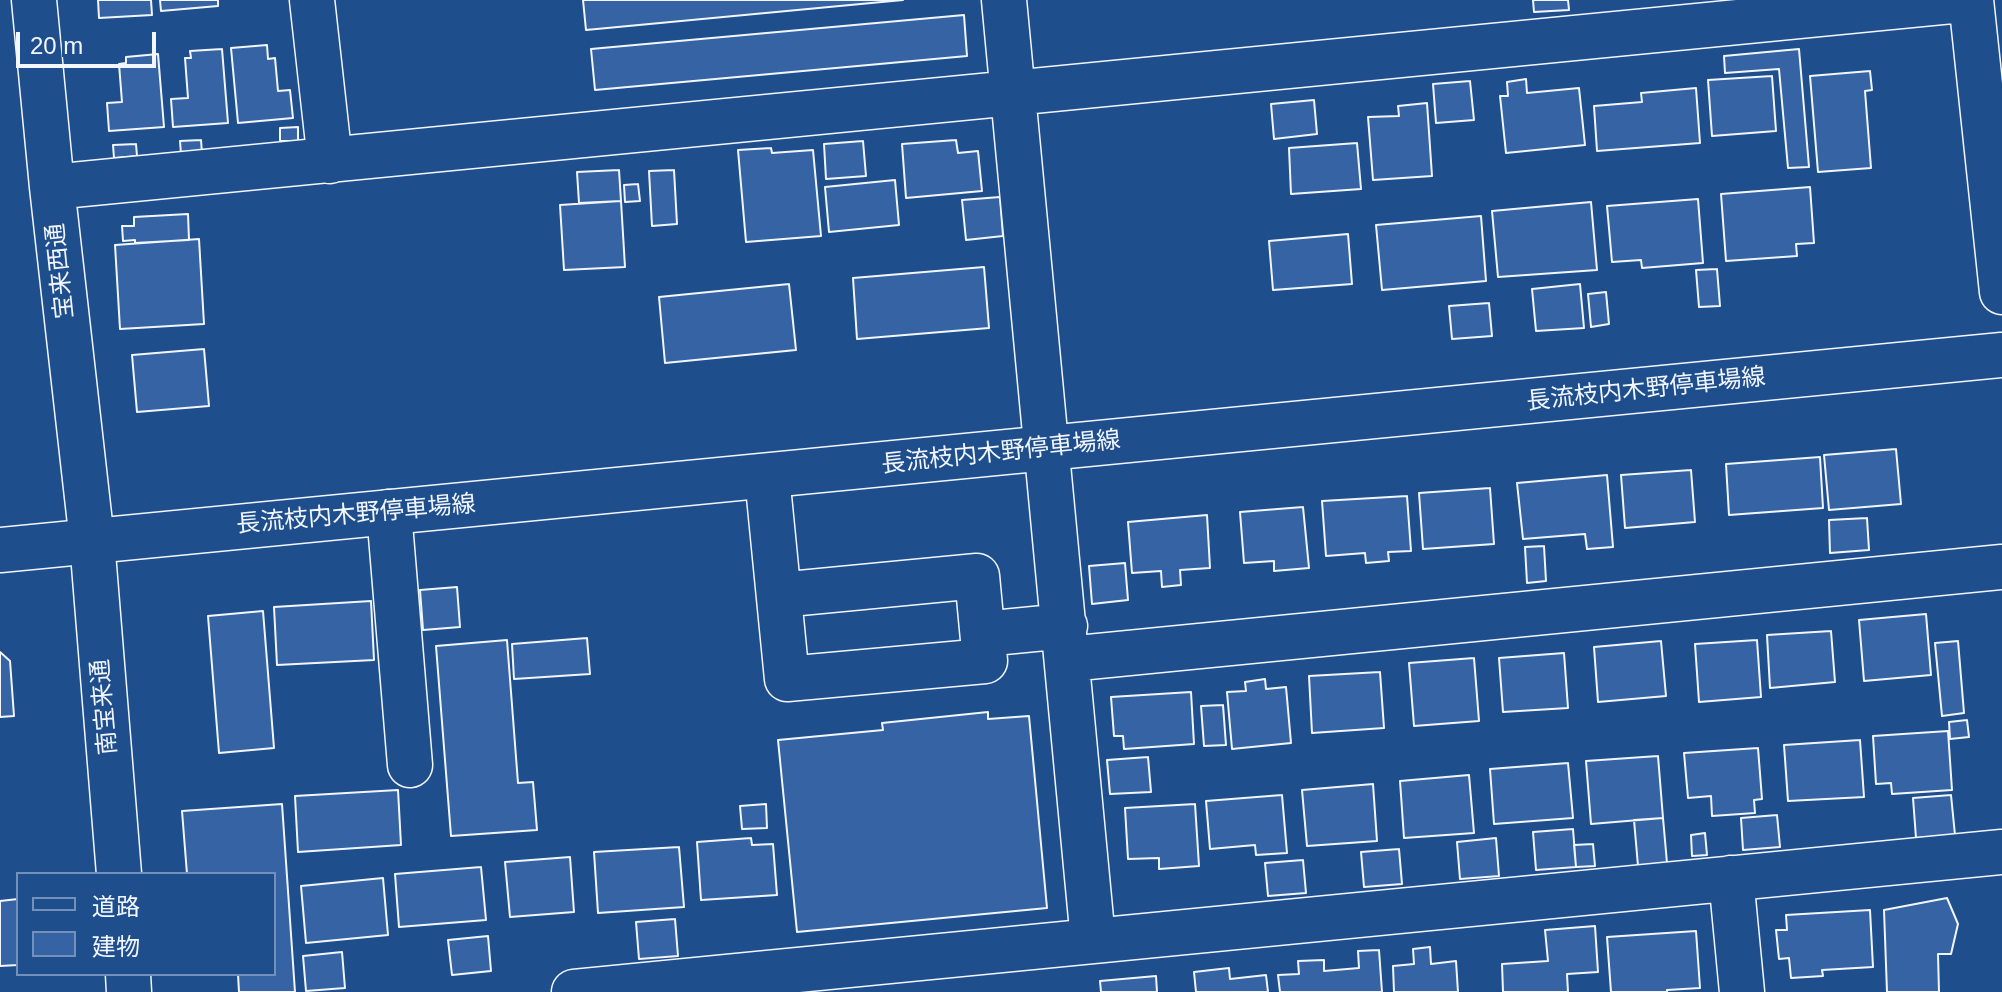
<!DOCTYPE html>
<html>
<head>
<meta charset="utf-8">
<style>
  body { margin:0 }
  #map { position:relative; width:2002px; height:992px; overflow:hidden; background:#1f4e8c; font-family:Helvetica,"Noto Sans JP",sans-serif }
  canvas { display:block }
  .legend { position:absolute; left:16px; top:872px; width:260px; height:104px; box-sizing:border-box; background:#1f4e8c; border:2px solid #7391ba; margin:0; padding:10px 14px; list-style:none; font-size:24px; color:#f2f6ff }
  .legend li { display:flex; align-items:center; gap:16px; height:40px }
  .legend b { width:40px; border:2px solid #7391ba }
  .scale { position:absolute; left:16px; top:32px; width:140px; height:36px; box-sizing:border-box; border:4px solid #f2f6ff; border-top:0; padding-left:10px; font-size:24px; line-height:28px; white-space:nowrap; color:#f2f6ff; -webkit-text-stroke:6px #1f4e8c; paint-order:stroke }
</style>
</head>
<body>
<div id="map">
<canvas width="2002" height="992"></canvas>
<ul class="legend">
<li><b style="height:10px;background:#1f4e8c"></b>道路</li>
<li><b style="height:22px;background:#3563a3"></b>建物</li>
</ul>
<div class="scale">20 m</div>
</div>
<script>
const g = document.querySelector('canvas').getContext('2d');
g.lineJoin = 'round';
function fillPath(path, color) {
  g.fillStyle = color;
  g.fill(path, 'evenodd');
}
function poly(rows) {
  const path = new Path2D();
  for (const r of rows) {
    path.moveTo(r[0], r[1]);
    for (let i = 2; i < r.length; i += 2) path.lineTo(r[i], r[i + 1]);
  }
  return path;
}
function stroke(path, color, width, dash) {
  g.strokeStyle = color;
  g.lineWidth = width;
  g.lineCap = dash ? 'butt' : 'round';
  g.setLineDash(dash || []);
  g.stroke(path);
}
function write(font, color, halo, rows, align = 'center') {
  g.font = font + ' Helvetica,"Noto Sans JP",sans-serif';
  g.lineWidth = 6;
  g.setLineDash([]);
  g.textBaseline = 'middle';
  g.strokeStyle = halo;
  g.fillStyle = color;
  for (const [text, x, y, turn = 0] of rows) {
    g.save();
    g.translate(x, y);
    g.rotate((+turn || 0) * Math.PI / 180);
    g.textAlign = isNaN(turn) ? turn : align;
    if (halo) g.strokeText(text, 0, 0);
    g.fillText(text, 0, 0);
    g.restore();
  }
}
const building = poly([
  [98,0,151,0,152,15,99,18,98,0],
  [160,0,218,0,218,6,161,11,160,0],
  [583,0,903,0,586,30,583,0],
  [1533,0,1568,0,1569,10,1534,12,1533,0],
  [964,15,967,56,595,90,591,49,964,15],
  [267,45,268,59,275,58,278,91,290,90,293,118,238,123,231,48,267,45],
  [222,49,228,123,173,127,171,99,188,98,185,58,191,58,190,51,222,49],
  [1799,49,1809,167,1788,168,1779,69,1725,73,1724,56,1799,49],
  [158,54,164,127,109,131,107,103,122,102,119,64,126,63,126,57,158,54],
  [1870,71,1872,90,1865,91,1871,168,1818,172,1810,76,1870,71],
  [1772,76,1776,131,1712,136,1708,80,1772,76],
  [1526,79,1527,93,1579,88,1585,145,1506,153,1500,96,1508,96,1507,82,1526,79],
  [1470,81,1474,120,1436,123,1433,84,1470,81],
  [1696,88,1700,143,1597,151,1594,106,1642,102,1641,93,1696,88],
  [1314,100,1317,134,1274,139,1271,104,1314,100],
  [1427,103,1432,176,1373,180,1368,117,1399,116,1398,106,1427,103],
  [298,127,298,141,280,141,280,128,298,127],
  [201,140,202,153,181,154,180,141,201,140],
  [956,140,958,153,978,151,982,191,906,198,902,144,956,140],
  [863,141,866,176,826,179,824,144,863,141],
  [1357,143,1361,189,1291,194,1289,148,1357,143],
  [136,144,137,156,114,158,113,145,136,144],
  [771,148,772,153,813,150,821,236,746,242,738,150,771,148],
  [619,170,621,201,579,203,577,172,619,170],
  [674,170,677,224,652,226,649,171,674,170],
  [895,180,899,225,829,232,825,187,895,180],
  [638,184,640,201,625,202,624,185,638,184],
  [1810,187,1814,243,1796,244,1797,256,1726,261,1721,194,1810,187],
  [1000,197,1003,236,966,240,962,200,1000,197],
  [1698,199,1703,263,1642,268,1641,260,1612,262,1607,206,1698,199],
  [621,201,625,267,564,270,560,205,621,201],
  [1591,202,1597,270,1498,277,1492,211,1591,202],
  [188,214,189,240,135,243,135,240,123,241,122,226,134,226,134,217,188,214],
  [1481,216,1486,281,1382,290,1376,225,1481,216],
  [1348,234,1352,284,1273,290,1269,241,1348,234],
  [199,239,204,324,120,329,115,245,199,239],
  [984,267,989,328,857,339,853,278,984,267],
  [1717,269,1720,306,1699,307,1696,270,1717,269],
  [789,284,796,350,665,363,659,297,789,284],
  [1580,284,1584,328,1536,331,1532,289,1580,284],
  [1606,292,1609,324,1591,327,1588,294,1606,292],
  [1489,303,1492,336,1452,339,1449,306,1489,303],
  [204,349,209,406,137,412,132,355,204,349],
  [1896,449,1901,504,1829,510,1824,455,1896,449],
  [1820,457,1823,508,1729,515,1726,464,1820,457],
  [1691,470,1695,522,1625,528,1621,475,1691,470],
  [1607,475,1613,547,1587,549,1585,534,1523,539,1517,483,1607,475],
  [1490,488,1494,544,1423,549,1419,493,1490,488],
  [1407,496,1411,551,1388,552,1389,561,1366,563,1365,553,1326,556,1322,501,1407,496],
  [1303,507,1309,568,1274,571,1274,561,1244,563,1240,512,1303,507],
  [1207,515,1210,568,1180,570,1181,585,1162,587,1161,571,1132,573,1128,522,1207,515],
  [1867,518,1869,550,1830,553,1829,520,1867,518],
  [1544,546,1546,581,1527,583,1525,547,1544,546],
  [1125,563,1128,600,1092,604,1089,566,1125,563],
  [457,587,460,627,423,630,420,590,457,587],
  [371,601,374,660,277,665,274,607,371,601],
  [263,611,274,748,219,753,208,616,263,611],
  [1926,614,1931,675,1864,681,1859,620,1926,614],
  [1831,631,1835,682,1770,688,1767,635,1831,631],
  [587,638,590,674,514,679,512,644,587,638],
  [507,640,518,783,533,782,537,830,451,836,436,646,507,640],
  [1757,640,1761,697,1699,702,1695,644,1757,640],
  [1661,641,1666,696,1598,702,1594,647,1661,641],
  [1958,641,1964,713,1942,716,1935,643,1958,641],
  [0,652,10,661,14,716,0,717,0,652],
  [1564,653,1568,708,1503,712,1499,658,1564,653],
  [1474,658,1479,721,1414,726,1409,663,1474,658],
  [1380,672,1384,728,1312,733,1309,676,1380,672],
  [1265,679,1266,689,1286,687,1291,743,1232,749,1227,692,1246,691,1245,682,1265,679],
  [1191,692,1194,744,1124,749,1123,736,1114,736,1111,697,1191,692],
  [1223,705,1226,745,1204,746,1201,706,1223,705],
  [988,712,988,719,1029,716,1047,908,797,932,778,740,883,730,882,723,988,712],
  [1967,720,1969,737,1950,739,1949,722,1967,720],
  [1948,731,1952,790,1892,794,1891,783,1876,784,1873,736,1948,731],
  [1860,740,1864,797,1788,801,1784,745,1860,740],
  [1758,748,1762,799,1754,800,1755,813,1712,816,1711,796,1688,798,1684,753,1758,748],
  [1658,756,1663,818,1591,824,1586,761,1658,756],
  [1148,757,1151,792,1110,794,1107,760,1148,757],
  [1568,763,1573,818,1494,824,1490,769,1568,763],
  [1469,775,1474,833,1404,838,1400,781,1469,775],
  [1373,784,1377,841,1307,846,1302,790,1373,784],
  [398,790,401,845,298,852,295,796,398,790],
  [1282,795,1287,853,1256,855,1255,845,1210,849,1206,801,1282,795],
  [1951,795,1955,835,1916,838,1913,798,1951,795],
  [282,804,295,992,239,992,238,974,274,974,274,874,187,874,182,811,282,804],
  [766,804,767,828,742,829,740,806,766,804],
  [1195,804,1199,866,1159,869,1159,858,1128,859,1125,808,1195,804],
  [1777,815,1780,847,1743,850,1741,818,1777,815],
  [1663,818,1667,863,1638,866,1634,820,1663,818],
  [1573,829,1576,867,1536,870,1533,832,1573,829],
  [1705,833,1707,855,1692,856,1691,835,1705,833],
  [751,838,752,845,773,844,777,895,701,900,697,842,751,838],
  [1496,838,1499,876,1460,879,1457,842,1496,838],
  [1593,844,1595,866,1576,867,1574,845,1593,844],
  [679,847,684,907,598,913,594,852,679,847],
  [1399,849,1402,884,1364,887,1361,852,1399,849],
  [570,857,574,912,510,917,505,862,570,857],
  [1303,860,1306,893,1268,896,1265,863,1303,860],
  [481,867,486,920,399,927,395,874,481,867],
  [383,878,388,935,306,943,301,886,383,878],
  [1947,898,1958,924,1951,954,1938,954,1939,992,1887,992,1884,910,1947,898],
  [18,899,18,965,0,966,0,901,18,899],
  [1870,910,1873,967,1822,970,1823,976,1791,978,1789,958,1779,959,1776,930,1787,930,1786,915,1870,910],
  [675,919,678,956,639,959,636,922,675,919],
  [1595,926,1598,972,1567,974,1568,992,1503,992,1502,964,1548,961,1545,930,1595,926],
  [1696,931,1700,988,1667,990,1667,992,1611,992,1607,937,1696,931],
  [488,936,491,971,452,975,448,940,488,936],
  [1430,947,1431,964,1456,961,1458,992,1394,992,1393,966,1414,964,1413,949,1430,947],
  [1379,950,1382,992,1280,992,1278,975,1299,974,1298,961,1324,960,1324,971,1359,968,1358,951,1379,950],
  [342,952,345,988,306,991,303,956,342,952],
  [1229,968,1230,979,1266,975,1268,992,1196,992,1194,972,1229,968],
  [1156,976,1157,992,1101,992,1100,981,1156,976]
]);
fillPath(building, '#3563a3');
stroke(building, '#f2f6ff', 2);
const minor = poly([
  [34,0,52,187,92,541,119,874],
  [312,0,330,161],
  [1004,0,1093,940],
  [1971,0,2002,292],
  [52,187,1962,0],
  [767,476,787,679,985,661,977,576,779,595],
  [389,512,410,765],
  [983,634,1065,626],
  [1068,659,2002,567],
  [1731,878,1742,992],
  [128,974,129,992],
  [574,992,2002,852]
]);
const major = poly([
  [0,550,2002,355]
]);
stroke(minor, '#f2f6ff', 47);
stroke(major, '#f2f6ff', 47);
stroke(minor, '#1f4e8c', 44);
stroke(major, '#1f4e8c', 44);
write('24px', '#f2f6ff', '#1f4e8c', [
  ["宝来西通",61,271,-96],
  ["長流枝内木野停車場線",1646,390,-6],
  ["長流枝内木野停車場線",1001,453,-6],
  ["長流枝内木野停車場線",356,515,-5],
  ["南宝来通",105,707,-95]
]);
</script>
</body>
</html>
